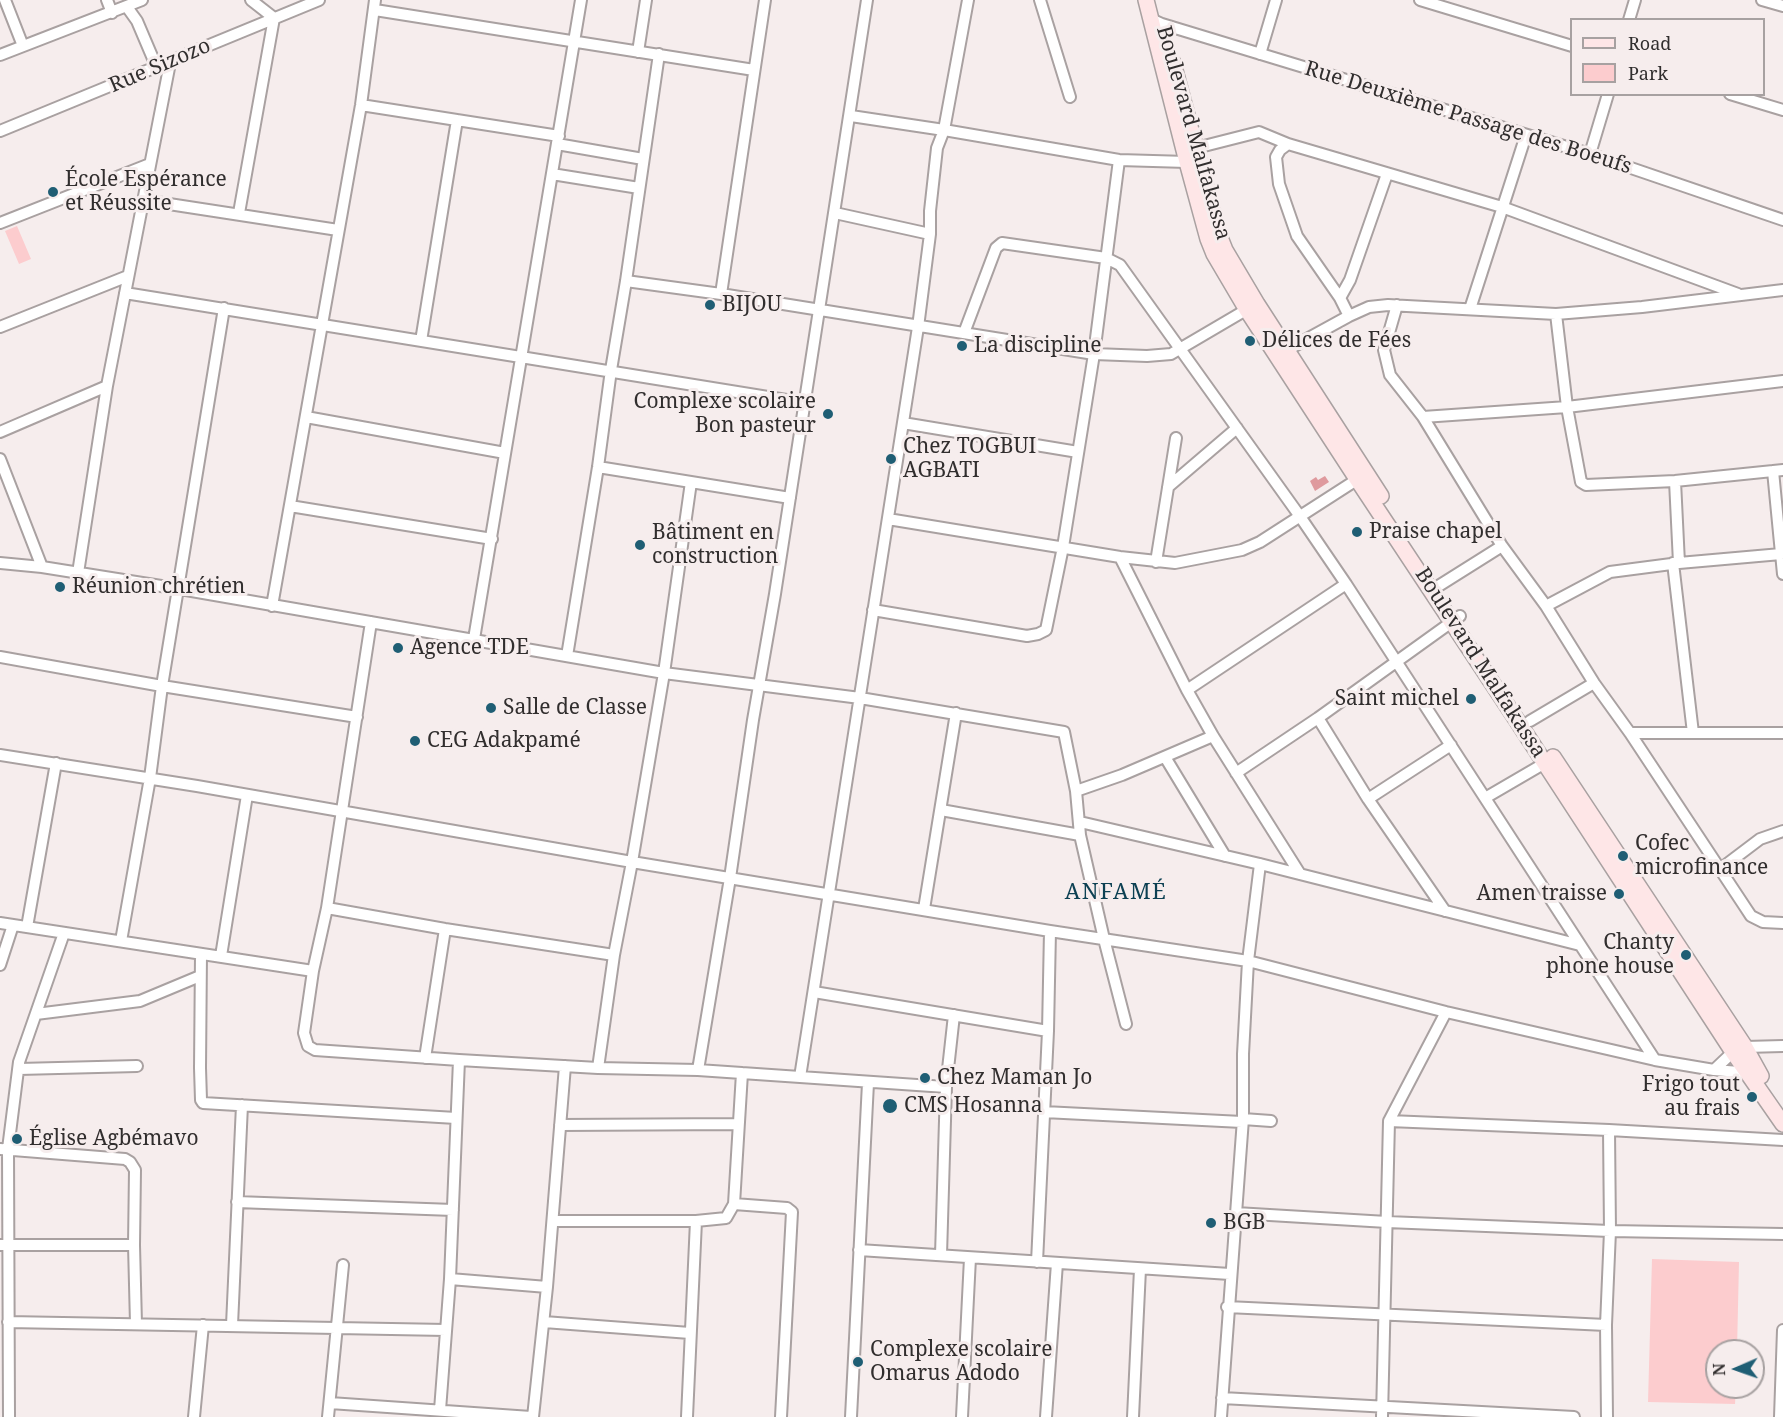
<!DOCTYPE html>
<html>
<head>
<meta charset="utf-8">
<style>
  body { margin:0 }
  #map { position:relative; width:1783px; height:1417px; overflow:hidden; background:#f6eded; font-family:"Noto Serif",serif }
  canvas { display:block }
  .legend { position:absolute; left:1570px; top:18px; width:195px; height:78px; box-sizing:border-box; background:#f6eded; border:2px solid #a7a1a1; margin:0; padding:8px 10px; list-style:none; font-size:18px; color:#312e2e }
  .legend li { display:flex; align-items:center; gap:12px; height:30px }
  .legend b { width:30px; border:2px solid #a7a1a1 }
  .north { position:absolute; left:1705px; top:1339px; width:60px; height:60px; box-sizing:border-box; background:#f6eded; border:2px solid #a7a1a1; border-radius:50%; rotate:268deg; font-size:16px; font-weight:700; line-height:24px; text-align:center; color:#312e2e }
  .north::after { content:''; display:block; margin:auto; width:21px; height:27px; background:#1f5e74; clip-path:polygon(50% 0,100% 100%,50% 72%,0 100%) }
</style>
</head>
<body>
<div id="map">
<canvas width="1783" height="1417"></canvas>
<ul class="legend">
<li><b style="height:8px;background:#fee6e7"></b>Road</li>
<li><b style="height:16px;background:#fcccce"></b>Park</li>
</ul>
<div class="north">N</div>
</div>
<script>
const g = document.querySelector('canvas').getContext('2d');
g.lineJoin = 'round';
function fillPath(path, color) {
  g.fillStyle = color;
  g.fill(path, 'evenodd');
}
function poly(rows) {
  const path = new Path2D();
  for (const r of rows) {
    path.moveTo(r[0], r[1]);
    for (let i = 2; i < r.length; i += 2) path.lineTo(r[i], r[i + 1]);
  }
  return path;
}
function stroke(path, color, width, dash) {
  g.strokeStyle = color;
  g.lineWidth = width;
  g.lineCap = dash ? 'butt' : 'round';
  g.setLineDash(dash || []);
  g.stroke(path);
}
function write(font, color, halo, rows, align = 'center') {
  g.font = font + ' "Noto Serif",serif';
  g.lineWidth = 6;
  g.setLineDash([]);
  g.textBaseline = 'middle';
  g.strokeStyle = halo;
  g.fillStyle = color;
  for (const [text, x, y, turn = 0] of rows) {
    g.save();
    g.translate(x, y);
    g.rotate((+turn || 0) * Math.PI / 180);
    g.textAlign = isNaN(turn) ? turn : align;
    if (halo) g.strokeText(text, 0, 0);
    g.fillText(text, 0, 0);
    g.restore();
  }
}
fillPath(poly([
  [17,226,31,259,19,264,5,231],
  [1652,1259,1739,1262,1737,1351,1717,1351,1717,1387,1736,1387,1735,1404,1648,1402]
]), '#fcccce');
fillPath(poly([
  [1325,476,1329,482,1315,491,1310,481,1316,477,1318,480]
]), '#df9a9e');
const street = poly([
  [5,0,23,46],
  [107,0,112,13],
  [1040,0,1070,97],
  [1420,0,1572,46],
  [1762,0,1783,6],
  [127,7,137,21,157,68],
  [375,10,754,70],
  [1151,19,1162,24,1590,154,1783,220],
  [1629,20,1635,0],
  [638,52,646,0],
  [1260,54,1276,0],
  [0,55,142,0],
  [1730,94,1783,110],
  [361,105,559,136],
  [851,116,944,130,1119,160,1187,162],
  [0,131,319,0],
  [557,144,643,159],
  [1196,148,1259,132,1288,144],
  [1590,154,1608,94],
  [552,174,639,188],
  [143,200,338,230],
  [239,213,274,18,251,0],
  [835,213,930,234],
  [0,223,150,164],
  [626,281,721,294,1094,354,1147,356,1171,354,1251,307],
  [125,293,805,403],
  [721,294,765,0],
  [1340,298,1350,280,1387,174],
  [1397,305,1384,350,1390,375,1423,417,1502,546,1546,606,1594,683,1630,733,1747,910,1751,916,1763,922,1783,923],
  [1470,309,1526,135],
  [1556,314,1567,407,1581,482,1586,485,1675,481,1783,470],
  [1349,316,1340,298,1297,236,1279,184,1276,157,1280,150,1288,144,1502,207,1738,294],
  [0,327,128,276],
  [964,333,996,248,1002,243,1106,258,1120,265,1299,515,1346,584,1655,1060],
  [421,341,457,120],
  [1287,350,1349,316,1369,307,1388,305,1556,314,1642,307,1783,290],
  [306,417,505,453],
  [1423,417,1567,407,1783,381],
  [903,423,1078,452],
  [0,432,107,386],
  [0,459,42,567],
  [598,467,790,498],
  [1773,471,1783,574],
  [1675,481,1679,563],
  [1168,487,1237,428],
  [290,506,492,539],
  [888,519,1120,557,1175,563,1242,550,1260,542,1361,477],
  [1120,557,1187,690,1213,736,1300,874],
  [1156,562,1176,438],
  [0,563,42,567,180,589,664,673,860,698,1064,732,1076,791,1080,835,1104,939,1126,1024],
  [1673,563,1693,733],
  [78,573,107,386,170,63],
  [1440,585,1502,546],
  [272,606,361,105,375,0],
  [1546,606,1610,572,1679,563,1781,554],
  [873,610,1027,636,1038,634,1046,630,1063,547,1094,354,1119,160],
  [371,622,327,908,313,971,304,1033,308,1046,315,1050,459,1060,598,1068,698,1070,946,1087],
  [474,639,581,0],
  [567,656,598,467,611,370,626,281,659,54],
  [0,657,162,686,357,717],
  [1187,690,1346,584],
  [1318,718,1368,799,1445,911],
  [1530,721,1594,683],
  [1630,733,1783,733],
  [0,755,197,786,632,862,1050,931,1248,961,1446,1012,1655,1060,1714,1070,1752,1073],
  [1165,757,1225,856],
  [1236,773,1318,718,1460,616],
  [1076,791,1122,775,1213,736],
  [1485,798,1545,763],
  [1368,799,1451,745],
  [941,810,1080,835],
  [1080,822,1260,864,1580,945],
  [1719,870,1760,839,1783,831],
  [327,908,445,929,614,955],
  [924,909,956,713],
  [0,923,313,971],
  [27,927,56,763],
  [121,941,150,778,162,686,224,308],
  [201,954,200,1068,201,1100,203,1103,456,1118],
  [221,956,247,795],
  [0,965,13,925],
  [814,992,1048,1031],
  [36,1014,140,1001,200,976],
  [425,1058,445,929],
  [598,1068,614,955,632,862,664,673,691,482],
  [19,1069,137,1066],
  [698,1070,730,878,753,720,775,594,867,0],
  [1714,1070,1733,1052,1745,1047,1783,1046],
  [800,1077,918,327,930,234,930,211,937,148,944,130,968,0],
  [1044,1112,1242,1122],
  [1243,1119,1271,1121],
  [1389,1121,1609,1130,1783,1140],
  [560,1125,738,1124],
  [0,1149,125,1159,130,1162,135,1170,134,1245,136,1324],
  [237,1202,453,1210],
  [734,1204,787,1208,792,1212,781,1417],
  [1236,1213,1387,1222,1610,1231,1783,1234],
  [553,1221,696,1221,726,1218,734,1204,742,1073],
  [0,1245,134,1245],
  [859,1250,1230,1274],
  [941,1255,946,1087,954,1015],
  [1037,1262,1048,1031,1050,931],
  [450,1279,547,1287],
  [1227,1307,1606,1325],
  [8,1322,446,1330],
  [544,1322,690,1333],
  [232,1325,242,1105],
  [1222,1398,1574,1417],
  [330,1403,531,1417],
  [440,1410,450,1279,459,1060],
  [9,1417,8,1149,19,1062,64,933],
  [194,1417,203,1325],
  [328,1417,343,1265],
  [533,1417,547,1287,565,1066],
  [687,1417,696,1221],
  [851,1417,868,1083],
  [962,1417,970,1258],
  [1046,1417,1057,1263],
  [1133,1417,1140,1269],
  [1221,1417,1243,1119,1243,1054,1248,961,1260,864],
  [1382,1417,1389,1121,1446,1012],
  [1607,1417,1606,1325,1610,1231,1609,1130],
  [1780,1417,1783,1330]
]);
const secondary = poly([
  [1146,0,1187,162,1208,239,1214,254,1247,310,1357,479,1516,719,1733,1052,1783,1124],
  [1173,63,1219,235,1225,250,1257,304,1381,496],
  [1553,757,1745,1047,1761,1076]
]);
stroke(street, '#a9a1a1', 14);
stroke(secondary, '#a9a1a1', 18);
stroke(street, '#fff', 10);
stroke(secondary, '#fee6e7', 15);
for (const [x, y, r, color] of [
  [53,192,6,"#1f5e74"],
  [710,305,6,"#1f5e74"],
  [1250,341,6,"#1f5e74"],
  [962,346,6,"#1f5e74"],
  [828,414,6,"#1f5e74"],
  [891,459,6,"#1f5e74"],
  [1357,532,6,"#1f5e74"],
  [640,545,6,"#1f5e74"],
  [60,587,6,"#1f5e74"],
  [398,648,6,"#1f5e74"],
  [1471,699,6,"#1f5e74"],
  [491,708,6,"#1f5e74"],
  [415,741,6,"#1f5e74"],
  [1623,856,6,"#1f5e74"],
  [1619,894,6,"#1f5e74"],
  [1686,955,6,"#1f5e74"],
  [925,1078,6,"#1f5e74"],
  [1752,1097,6,"#1f5e74"],
  [890,1106,8,"#1f5e74"],
  [17,1139,6,"#1f5e74"],
  [1211,1223,6,"#1f5e74"],
  [858,1362,6,"#1f5e74"]
]) {
  const dot = new Path2D();
  dot.arc(x, y, r, 0, 2 * Math.PI);
  g.fillStyle = color;
  g.fill(dot);
  stroke(dot, '#f6eded', 2);
}
write('21px', '#312e2e', '#f6eded', [
  ["Rue Sizozo",160,66,-23],
  ["Rue Deuxième Passage des Boeufs",1468,118,17],
  ["Boulevard Malfakassa",1193,133,74],
  ["Boulevard Malfakassa",1480,663,57]
]);
write('21px', '#312e2e', '#f6eded', [
  ["École Espérance",65,180],
  ["et Réussite",65,204],
  ["BIJOU",722,305],
  ["Délices de Fées",1262,341],
  ["La discipline",974,346],
  ["Complexe scolaire",816,402,"right"],
  ["Bon pasteur",816,426,"right"],
  ["Chez TOGBUI",903,447],
  ["AGBATI",903,471],
  ["Praise chapel",1369,532],
  ["Bâtiment en",652,533],
  ["construction",652,557],
  ["Réunion chrétien",72,587],
  ["Agence TDE",410,648],
  ["Saint michel",1459,699,"right"],
  ["Salle de Classe",503,708],
  ["CEG Adakpamé",427,741],
  ["Cofec",1635,844],
  ["microfinance",1635,868],
  ["Amen traisse",1607,894,"right"],
  ["Chanty",1674,943,"right"],
  ["phone house",1674,967,"right"],
  ["Chez Maman Jo",937,1078],
  ["Frigo tout",1740,1085,"right"],
  ["au frais",1740,1109,"right"],
  ["CMS Hosanna",904,1106],
  ["Église Agbémavo",29,1139],
  ["BGB",1223,1223],
  ["Complexe scolaire",870,1350],
  ["Omarus Adodo",870,1374]
], 'left');
g.letterSpacing = '1.5px';
write('22px', '#0d4153', '#f6eded', [
  ["ANFAMÉ",1116,893]
]);
g.letterSpacing = '0px';
</script>
</body>
</html>
